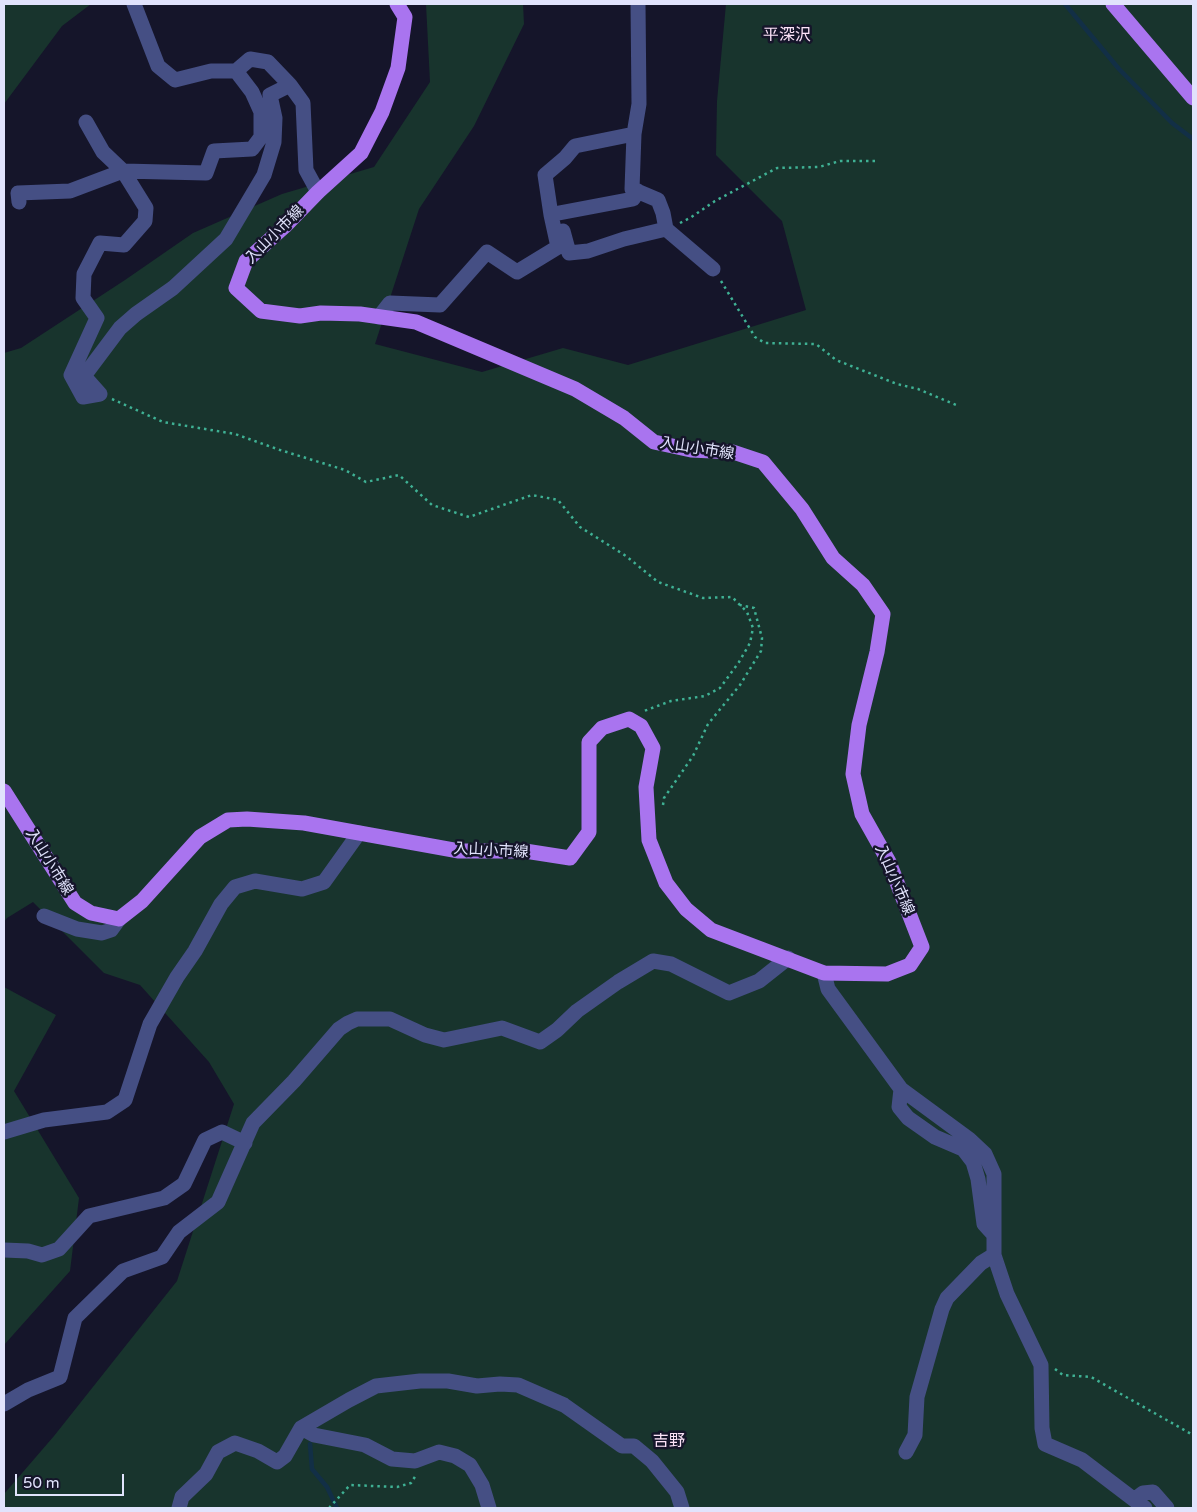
<!DOCTYPE html>
<html>
<head>
<meta charset="utf-8">
<style>
  body { margin:0 }
  #map { position:relative; width:1197px; height:1512px; overflow:hidden; background:#15152a; font-family:"Varela Round",sans-serif }
  canvas { display:block }
  .frame { position:absolute; inset:0; border:5px solid #e1e3fc; pointer-events:none }
  .scale { position:absolute; left:15px; top:1474px; width:109px; height:22px; box-sizing:border-box; border:2px solid #e1e3fc; border-top:0; padding-left:6px; font-size:15px; line-height:18px; white-space:nowrap; color:#e1e3fc; -webkit-text-stroke:4px #15152a; paint-order:stroke }
</style>
</head>
<body>
<div id="map">
<canvas width="1197" height="1512"></canvas>
<div class="frame"></div>
<div class="scale">50 m</div>
</div>
<script>
const g = document.querySelector('canvas').getContext('2d');
g.lineJoin = 'round';
function fillPath(path, color) {
  g.fillStyle = color;
  g.fill(path, 'evenodd');
}
function poly(rows) {
  const path = new Path2D();
  for (const r of rows) {
    path.moveTo(r[0], r[1]);
    for (let i = 2; i < r.length; i += 2) path.lineTo(r[i], r[i + 1]);
  }
  return path;
}
function stroke(path, color, width, dash) {
  g.strokeStyle = color;
  g.lineWidth = width;
  g.lineCap = dash ? 'butt' : 'round';
  g.setLineDash(dash || []);
  g.stroke(path);
}
function write(font, color, halo, rows, align = 'center') {
  g.font = font + ' "Varela Round","Noto Sans JP",sans-serif';
  g.lineWidth = 5;
  g.setLineDash([]);
  g.textBaseline = 'middle';
  g.strokeStyle = halo;
  g.fillStyle = color;
  for (const [text, x, y, turn = 0] of rows) {
    g.save();
    g.translate(x, y);
    g.rotate((+turn || 0) * Math.PI / 180);
    g.textAlign = isNaN(turn) ? turn : align;
    if (halo) g.strokeText(text, 0, 0);
    g.fillText(text, 0, 0);
    g.restore();
  }
}
fillPath(poly([
  [4,4,91,4,62,26,4,104],
  [426,4,523,4,524,24,474,126,419,209,375,344,482,372,563,348,628,365,806,310,782,221,716,155,717,101,726,4,1193,4,1193,1508,4,1508,4,1494,54,1436,177,1281,234,1104,209,1062,140,985,104,973,33,902,7,918,4,922,4,353,21,348,125,280,193,233,282,194,374,167,430,82],
  [4,987,56,1015,14,1091,79,1198,70,1271,4,1345]
]), '#18342d');
stroke(poly([
  [1065,4,1119,69,1172,123,1193,139],
  [310,1444,312,1469,327,1487,337,1508]
]), '#122f46', 4.5);
stroke(poly([
  [680,223,690,218,715,201,777,168,819,167,840,161,878,161],
  [721,281,755,337,765,343,816,344,836,360,897,384,918,389,956,405],
  [112,399,163,422,235,434,280,450,345,470,366,482,399,475,432,505,469,517,532,495,558,500,580,527,626,556,658,582,703,598,732,597,747,612,753,628,750,643,739,662,720,688,705,696,671,701,644,711],
  [663,805,664,798,693,756,708,724,740,685,761,651,762,638,754,608,740,605],
  [1055,1369,1063,1375,1091,1377,1193,1435],
  [329,1508,350,1485,397,1487,411,1483,416,1475]
]), '#3fb194', 2.5, [2.5, 4]);
stroke(poly([
  [134,4,158,66,175,80,211,71,236,71],
  [86,122,103,152,123,171,146,208,145,221,124,245,100,243,84,274,83,298,97,318,71,375,83,397,100,394],
  [634,134,632,189,658,200,663,213,666,229,713,269],
  [19,202,18,193,70,191,123,171,206,173,214,151,252,149,261,137,261,112,252,92,236,71,250,59,268,62,290,85,303,103,306,170,318,192],
  [559,213,633,199,638,191],
  [563,231,569,253,588,251,624,239,666,229],
  [379,317,390,303,440,305,487,252,517,272,558,247,551,215,545,175,565,158,575,146,634,134,639,104,638,4],
  [100,394,84,376,120,328,136,314,173,288,226,239,264,175,274,142,275,118,270,95,290,85],
  [44,916,77,929,102,933,111,930,119,919],
  [824,973,828,989,901,1089,969,1139,985,1154,994,1174,994,1255,1007,1294,1041,1365,1042,1428,1045,1444,1082,1460,1145,1508],
  [901,1089,899,1107,908,1118,935,1137,963,1149,973,1162,978,1179,984,1224,994,1235],
  [4,1132,44,1120,107,1112,125,1100,150,1024,177,977,195,951,221,904,235,887,255,881,302,889,324,882,359,833],
  [4,1250,28,1251,42,1255,59,1249,89,1216,164,1198,184,1184,205,1140,222,1132,245,1143],
  [4,1404,28,1390,60,1377,75,1318,123,1271,162,1257,179,1232,218,1202,253,1123,294,1081,339,1029,348,1023,357,1019,390,1019,425,1035,444,1040,502,1028,540,1042,557,1030,577,1011,618,982,653,961,671,964,729,993,759,981,788,958],
  [301,1428,314,1435,365,1445,392,1459,415,1461,439,1452,455,1456,470,1465,482,1485,489,1508],
  [906,1452,915,1435,917,1397,942,1309,947,1298,981,1263,994,1255],
  [1135,1499,1143,1493,1153,1492,1167,1508],
  [179,1508,182,1497,206,1474,218,1452,235,1443,258,1451,277,1462,285,1456,301,1428,349,1400,376,1386,420,1381,448,1381,477,1386,500,1384,518,1385,564,1405,622,1446,634,1446,652,1461,677,1492,682,1508]
]), '#454f84', 15);
stroke(poly([
  [1113,4,1193,98],
  [4,791,75,903,91,913,119,919,142,901,200,837,228,820,247,819,304,823,459,851,525,851,570,858,589,832,589,742,602,728,629,719,641,726,653,748,646,787,649,840,666,883,686,909,711,930,824,973,887,974,910,965,922,947,889,862,862,814,853,774,859,725,877,652,883,614,863,585,833,558,802,509,763,462,733,452,691,450,654,442,624,418,575,389,416,322,360,314,321,313,300,316,261,311,236,288,246,261,285,226,318,192,361,153,382,112,398,68,405,17,397,4]
]), '#a974ef', 15);
write('15px', '#e1e3fc', '#15152a', [
  ["入山小市線",275,235,-45],
  ["入山小市線",697,449,9],
  ["入山小市線",491,851,3],
  ["入山小市線",49,862,58],
  ["入山小市線",894,880,66]
]);
write('16px', '#fce3f8', '#15152a', [
  ["平深沢",787,36],
  ["吉野",669,1442]
]);
</script>
</body>
</html>
